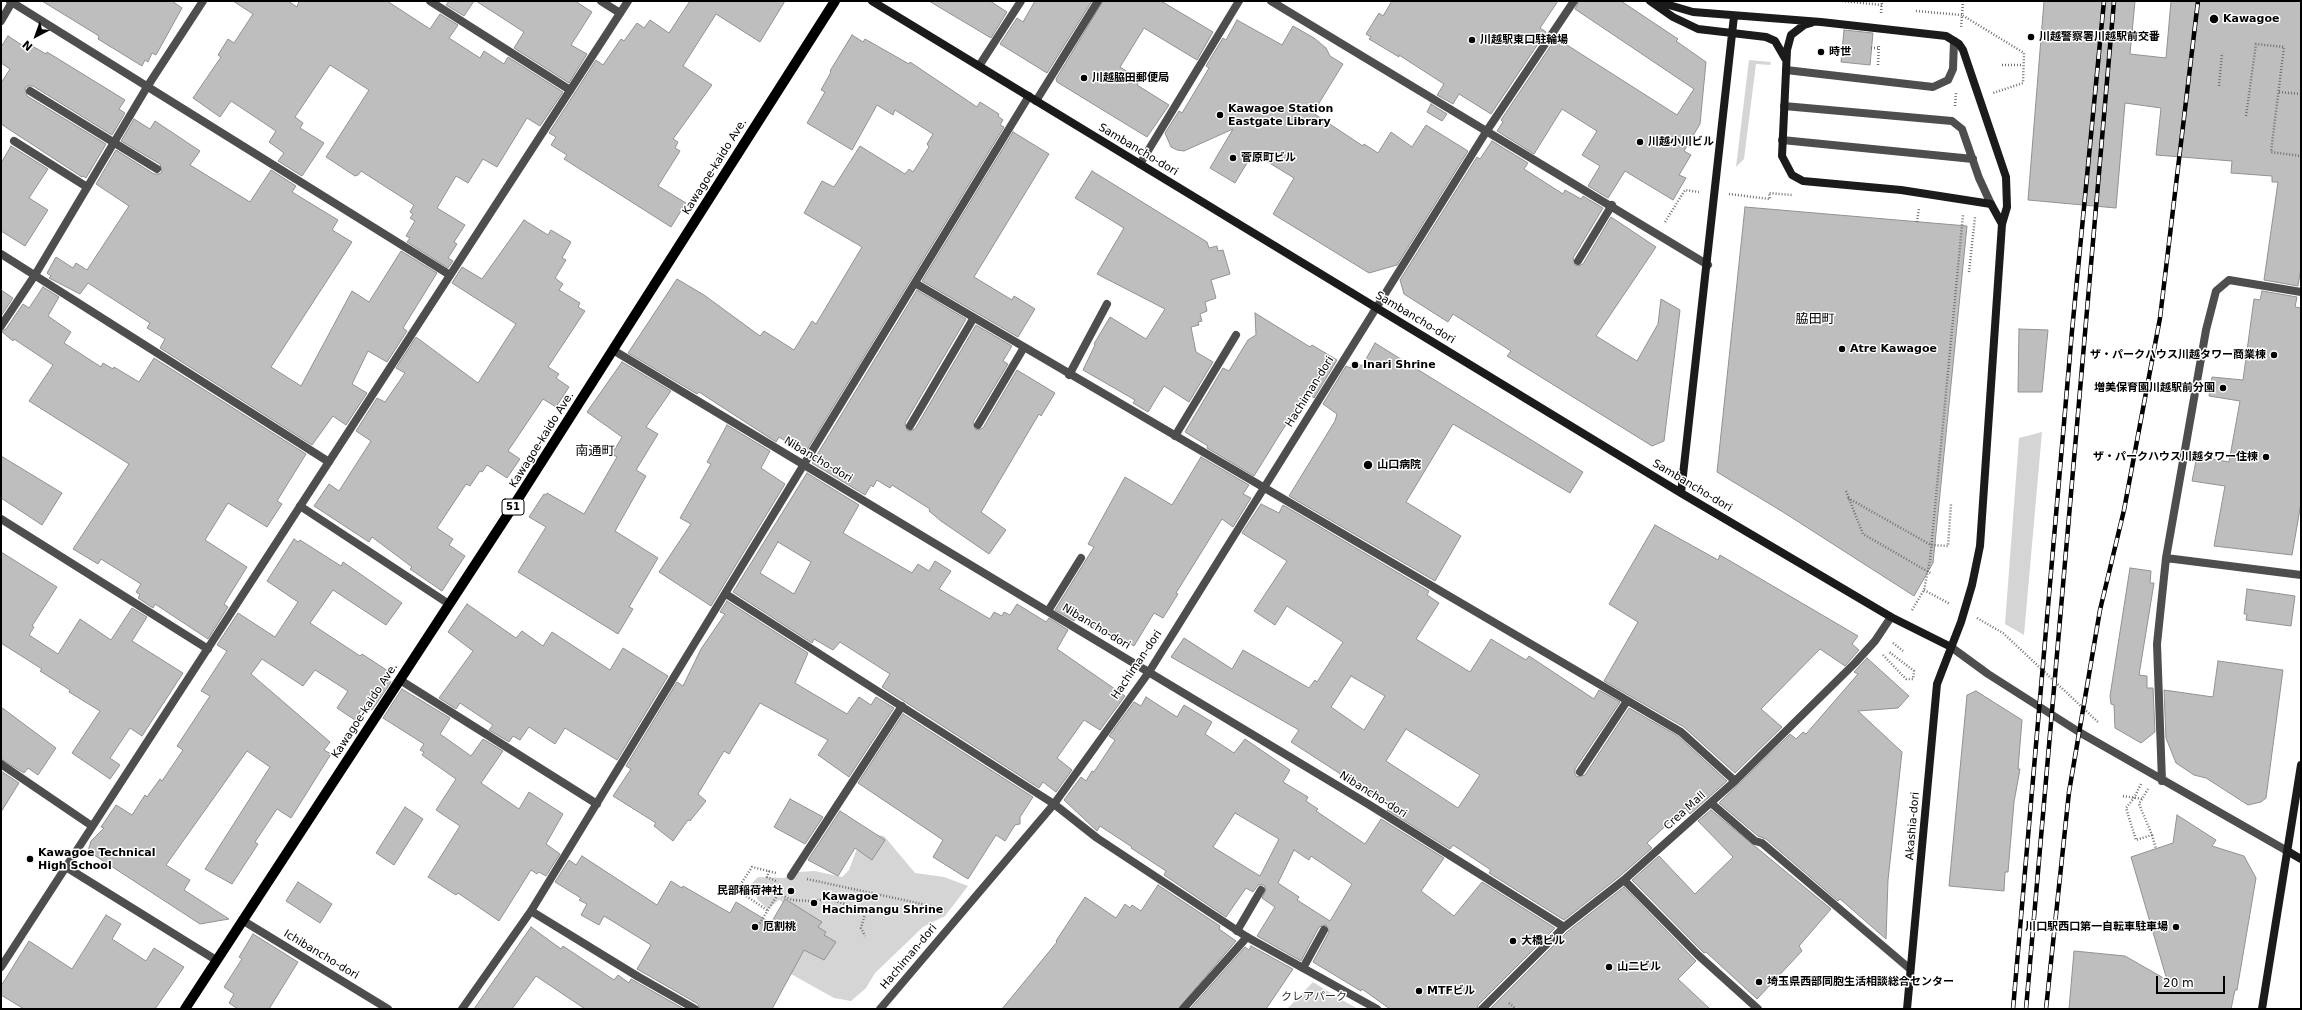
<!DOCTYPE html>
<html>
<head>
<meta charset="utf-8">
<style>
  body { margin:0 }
  #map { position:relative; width:2302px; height:1010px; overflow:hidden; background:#fff; font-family:"DejaVu Sans",sans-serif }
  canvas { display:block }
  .frame { position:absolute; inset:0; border:2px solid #000; pointer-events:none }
  .north { position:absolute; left:16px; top:16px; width:40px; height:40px; -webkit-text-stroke:3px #fff; paint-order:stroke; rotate:221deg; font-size:11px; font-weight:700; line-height:16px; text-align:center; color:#000 }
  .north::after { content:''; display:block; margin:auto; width:14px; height:18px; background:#000; clip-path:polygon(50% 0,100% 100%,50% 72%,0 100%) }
  .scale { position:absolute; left:2156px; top:976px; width:69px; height:18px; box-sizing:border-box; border:2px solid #000; border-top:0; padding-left:5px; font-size:12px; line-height:14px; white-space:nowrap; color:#000; -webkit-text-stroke:3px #fff; paint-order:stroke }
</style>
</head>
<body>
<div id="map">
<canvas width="2302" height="1010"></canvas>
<div class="frame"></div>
<div class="north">N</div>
<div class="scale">20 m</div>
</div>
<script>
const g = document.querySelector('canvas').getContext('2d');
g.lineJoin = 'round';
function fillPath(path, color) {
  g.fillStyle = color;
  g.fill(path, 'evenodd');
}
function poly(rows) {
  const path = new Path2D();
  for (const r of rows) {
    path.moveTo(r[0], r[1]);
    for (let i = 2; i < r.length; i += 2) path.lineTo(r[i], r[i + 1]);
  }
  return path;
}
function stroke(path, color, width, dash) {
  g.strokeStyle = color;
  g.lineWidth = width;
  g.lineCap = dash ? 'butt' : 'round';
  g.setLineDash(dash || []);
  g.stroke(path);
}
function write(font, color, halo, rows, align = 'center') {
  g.font = font + ' "DejaVu Sans","Noto Sans JP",sans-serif';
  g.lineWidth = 3;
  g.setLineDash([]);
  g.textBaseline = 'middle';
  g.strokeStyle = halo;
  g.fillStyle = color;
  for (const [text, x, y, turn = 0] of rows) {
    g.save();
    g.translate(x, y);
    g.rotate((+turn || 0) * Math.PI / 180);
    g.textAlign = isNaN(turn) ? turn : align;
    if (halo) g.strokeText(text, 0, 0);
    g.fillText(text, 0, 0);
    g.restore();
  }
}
fillPath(poly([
  [1749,60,1771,62,1770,65,1756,64,1744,159,1736,167],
  [2042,432,2024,635,2005,624,2019,438],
  [869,834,884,836,915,873,944,877,968,886,945,916,923,927,875,973,866,988,851,1001,834,998,791,974,786,966,797,910,779,900,768,909,759,901,749,886,758,877,784,878,797,872,815,871,842,877,849,870,856,851],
  [1313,982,1337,997,1358,1009,1287,1009]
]), '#d5d5d5');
const building = poly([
  [42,1,172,1,182,8,156,55,152,53,148,62,145,60,142,66,98,39,99,36,42,1],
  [233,1,288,1,297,7,299,1,387,1,430,29,440,14,458,25,449,38,480,58,484,51,504,64,508,57,563,92,540,126,527,118,497,167,483,159,468,183,456,176,437,208,465,225,454,242,457,244,448,258,453,261,448,268,407,242,410,238,406,236,415,221,410,218,413,214,410,212,414,205,361,171,358,175,355,176,326,157,369,90,330,65,295,117,303,123,300,128,324,143,302,176,278,161,284,153,269,142,276,131,231,101,220,117,193,98,221,57,218,55,228,39,234,43,253,14,233,1],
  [449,1,474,1,464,16,446,5,449,1],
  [476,1,575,1,592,12,571,45,587,54,569,83,514,48,524,32,476,1],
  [690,1,785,1,760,42,716,14,683,66,712,85,673,139,678,142,675,148,680,151,658,186,686,203,671,227,564,159,567,155,551,145,556,137,549,133,596,60,603,65,621,39,624,41,637,23,644,28,650,20,669,33,690,1],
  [929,1,990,1,1007,12,991,38,929,1],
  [1035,1,1092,1,1047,73,1000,44,1017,18,1023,22,1035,1],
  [1103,1,1161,1,1213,32,1197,60,1144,28,1120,67,1140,80,1137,85,1169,105,1147,137,1057,82,1056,79,1103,1],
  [1392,1,1558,1,1540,28,1546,32,1491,114,1459,94,1453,104,1437,95,1444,84,1399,55,1399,57,1369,39,1371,37,1366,34,1379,13,1383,16,1392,1],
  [1579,1,1621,1,1678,39,1676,41,1706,62,1700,124,1684,151,1691,155,1679,175,1686,178,1673,200,1625,171,1608,198,1588,186,1600,166,1582,155,1597,131,1562,109,1534,154,1497,131,1503,122,1501,120,1556,38,1677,115,1694,89,1575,9,1579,1],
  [2044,1,2135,1,2130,54,2166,58,2171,1,2301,1,2301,268,2298,286,2264,280,2278,182,2272,182,2272,176,2231,173,2232,161,2156,155,2161,108,2125,103,2116,208,2028,200,2044,1],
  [1237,20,1282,45,1293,26,1314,38,1326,48,1330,56,1343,64,1313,113,1363,146,1364,144,1378,153,1391,132,1412,147,1426,125,1468,151,1397,265,1369,273,1273,214,1294,178,1253,153,1235,183,1210,168,1233,129,1184,151,1177,150,1171,147,1165,133,1179,111,1182,113,1209,68,1206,66,1223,38,1226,40,1237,20],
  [1844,30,1873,33,1870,65,1841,62,1844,30],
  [852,35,863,42,865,39,909,64,910,62,977,107,980,102,999,114,998,116,1003,120,1000,125,1004,127,805,453,779,437,776,442,699,392,697,394,628,353,677,279,704,295,760,336,764,331,794,350,812,321,816,324,862,247,804,213,822,181,834,187,860,146,905,174,909,169,913,172,929,147,927,144,933,134,895,110,893,115,877,105,852,150,807,123,825,92,821,90,831,72,830,71,852,35],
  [8,36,25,47,27,43,46,54,47,52,125,100,119,109,125,113,112,135,33,86,28,86,25,88,27,96,106,144,86,178,83,176,82,177,1,124,1,83,10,69,1,63,1,47,8,36],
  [1431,104,1447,114,1442,121,1427,112,1431,104],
  [134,119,150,129,155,121,200,151,190,165,250,202,271,170,296,186,292,192,338,220,332,230,352,242,271,367,301,386,352,291,369,302,401,251,437,273,403,328,407,331,387,362,368,351,352,384,367,393,346,425,333,416,312,445,160,348,165,339,147,328,150,323,88,283,80,294,49,278,51,276,47,273,56,257,73,268,76,263,87,270,129,206,96,184,116,150,154,174,159,174,162,172,160,164,121,141,134,119],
  [1013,132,1049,154,974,277,1012,300,1014,296,1035,309,1018,337,922,281,1013,132],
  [1492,141,1528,163,1524,169,1563,194,1565,190,1581,199,1583,196,1603,208,1573,258,1575,265,1578,266,1583,264,1611,217,1656,247,1596,336,1637,361,1658,324,1661,299,1680,310,1664,441,1652,446,1507,356,1511,351,1453,314,1448,322,1404,294,1400,280,1477,157,1480,159,1492,141],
  [11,146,48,169,29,198,48,210,25,246,1,231,1,163,11,146],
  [1092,171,1207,242,1209,248,1217,246,1218,251,1223,250,1230,274,1211,280,1216,298,1205,302,1207,311,1200,314,1202,321,1198,322,1199,325,1191,327,1196,352,1213,362,1189,402,1164,386,1148,412,1133,403,1135,400,1083,370,1095,345,1094,344,1110,317,1146,339,1165,309,1097,274,1124,228,1075,198,1092,171],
  [1745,207,1967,226,1933,563,1914,596,1783,512,1717,472,1745,207],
  [524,220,548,235,551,230,571,242,562,258,566,260,555,278,563,284,559,290,580,303,578,307,585,311,548,367,559,374,556,378,569,387,556,407,543,399,508,451,520,459,507,478,487,465,482,472,480,471,470,486,466,484,437,528,453,539,449,545,465,556,442,591,410,569,412,567,372,537,369,542,314,506,329,484,339,491,371,441,356,431,377,398,385,402,405,373,396,368,416,337,478,383,516,324,452,283,462,267,482,279,524,220],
  [43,287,59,297,48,316,71,332,64,343,101,367,103,363,113,369,114,367,139,382,154,358,306,454,277,501,282,504,267,527,228,503,205,540,247,567,224,604,228,607,208,639,155,604,153,608,138,598,140,595,136,592,141,584,101,559,98,564,73,549,129,464,29,401,53,365,14,339,13,341,1,331,6,329,23,304,29,308,43,287],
  [1,290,13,298,1,316,1,290],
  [917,290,966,319,905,423,907,430,910,431,915,429,976,325,1012,346,1003,361,1008,364,973,422,975,429,978,430,983,428,1017,370,1055,393,1041,416,1039,414,981,512,1006,530,989,554,941,521,929,511,930,509,892,485,890,488,877,480,873,487,871,485,865,495,812,463,917,290],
  [2262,291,2297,297,2295,307,2301,308,2301,503,2292,555,2214,546,2225,486,2192,481,2197,456,2229,462,2240,401,2209,396,2212,377,2243,380,2254,299,2260,300,2262,291],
  [1255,313,1310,347,1312,345,1337,360,1314,398,1306,392,1254,476,1207,448,1208,446,1185,432,1223,368,1229,371,1248,340,1256,335,1255,313],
  [2019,329,2048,330,2042,392,2018,392,2019,329],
  [1375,343,1583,472,1570,493,1453,424,1406,502,1461,536,1435,581,1289,496,1335,421,1337,414,1323,404,1346,366,1350,368,1354,361,1362,366,1375,343],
  [622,362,671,391,646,427,658,434,636,470,646,476,615,531,658,558,629,607,633,609,618,634,518,572,546,527,529,517,544,494,546,495,547,493,584,514,617,457,612,454,622,437,587,412,622,362],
  [727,425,770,451,761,468,785,484,711,606,659,572,691,524,680,518,711,464,707,462,727,425],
  [1,456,62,493,42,525,1,498,1,456],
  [1201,457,1249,485,1243,494,1251,498,1233,527,1222,519,1176,593,1178,594,1163,618,1154,613,1134,646,1123,639,1122,642,1112,637,1077,616,1074,621,1055,610,1094,547,1088,544,1125,477,1172,505,1201,457],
  [807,473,859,505,843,533,912,573,918,564,929,571,935,561,951,571,939,589,990,619,994,612,1002,616,1004,612,1010,615,1017,604,1046,622,1049,618,1068,630,1057,649,1125,696,1100,730,1084,720,1057,758,1072,770,1056,792,1043,782,1039,788,882,687,890,674,840,642,833,650,814,639,812,643,733,592,807,473],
  [778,542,811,562,794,594,760,573,778,542],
  [1261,504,1279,513,1283,505,1429,591,1427,595,1439,603,1416,639,1470,672,1491,639,1526,660,1529,656,1594,699,1599,690,1620,702,1575,769,1575,774,1577,777,1585,775,1629,708,1678,736,1727,781,1690,814,1685,808,1647,843,1652,848,1620,876,1564,920,1489,873,1491,870,1453,845,1450,849,1387,810,1390,806,1291,742,1299,730,1171,657,1184,638,1232,669,1243,650,1309,688,1315,680,1317,682,1343,642,1287,606,1275,625,1254,611,1287,561,1242,533,1261,504],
  [1351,676,1385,696,1364,730,1331,707,1351,676],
  [1406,729,1480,775,1458,808,1386,761,1406,729],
  [1655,525,1718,560,1720,555,1858,636,1852,644,1859,650,1845,666,1820,649,1761,709,1782,727,1735,773,1684,727,1604,681,1638,622,1609,604,1655,525],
  [294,539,298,542,300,540,341,566,343,562,402,603,386,625,333,590,310,623,360,656,362,654,388,671,384,677,391,682,372,710,364,705,355,720,337,708,348,691,315,670,303,686,262,659,251,674,330,742,324,750,331,754,291,818,277,809,255,842,258,844,232,884,205,869,270,767,247,751,166,865,190,880,184,890,229,919,200,924,88,851,91,841,104,828,101,827,116,805,132,815,145,795,147,797,160,779,162,781,183,750,177,746,210,696,201,691,227,651,217,645,238,613,275,637,298,602,267,581,294,539],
  [1,552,57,587,32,626,34,627,29,635,58,654,80,619,111,640,132,608,147,617,132,641,183,673,142,736,130,728,110,758,120,765,110,779,72,753,100,711,69,692,70,690,40,671,42,669,1,643,1,552],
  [2130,568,2151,571,2150,583,2154,583,2139,675,2147,676,2147,688,2153,688,2155,732,2141,743,2115,728,2114,705,2111,704,2110,696,2130,568],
  [2247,589,2295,596,2291,626,2246,620,2247,614,2244,614,2247,589],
  [727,601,808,653,795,683,847,714,859,697,871,705,876,697,894,708,849,777,818,755,828,740,760,703,729,754,724,751,698,794,706,801,690,821,688,820,673,841,654,826,656,823,613,796,631,769,626,766,677,682,683,686,701,649,725,614,720,612,727,601],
  [467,604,516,638,522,631,543,646,552,632,610,670,623,648,668,676,617,760,565,728,555,744,529,727,520,740,513,736,509,742,489,730,493,725,460,703,456,709,439,698,473,651,448,632,467,604],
  [1867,658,1909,696,1898,708,1858,711,1902,752,1888,880,1886,939,1840,899,1838,901,1766,839,1758,836,1719,803,1790,734,1796,739,1803,732,1806,734,1858,674,1854,672,1867,658],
  [2218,661,2283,670,2266,798,2261,802,2248,805,2206,778,2194,775,2176,763,2166,738,2164,690,2213,697,2218,661],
  [402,689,450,718,440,734,471,756,483,739,503,751,481,783,519,809,529,792,563,814,546,844,560,854,546,876,539,872,537,874,531,870,499,921,458,893,456,895,428,877,460,826,436,810,456,779,422,755,424,752,420,750,424,744,383,718,402,689],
  [1976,691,2022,720,2018,769,2020,769,2014,802,2008,872,2005,872,2004,891,1949,886,1967,695,1976,691],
  [1146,697,1177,717,1184,705,1212,722,1205,734,1234,753,1245,739,1290,770,1283,782,1308,797,1306,801,1318,809,1316,811,1365,844,1381,819,1444,858,1421,891,1454,916,1482,882,1555,928,1478,1005,1477,1009,1390,1009,1362,989,1361,991,1313,962,1329,932,1326,925,1319,927,1301,961,1257,936,1275,907,1262,898,1266,890,1264,885,1258,885,1253,892,1246,888,1226,917,1164,875,1166,871,1131,848,1132,847,1100,826,1097,831,1064,800,1081,777,1086,781,1092,771,1094,772,1115,740,1109,736,1134,702,1141,706,1146,697],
  [1235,813,1279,839,1260,876,1213,847,1235,813],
  [1294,850,1309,860,1311,856,1352,884,1330,921,1297,900,1299,897,1278,883,1294,850],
  [1,707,56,748,38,775,28,768,24,773,1,759,1,707],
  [903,714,1033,797,1020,817,1020,824,1015,825,1005,841,996,835,968,879,933,857,943,840,858,783,903,714],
  [1,771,19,783,1,812,1,771],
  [790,799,823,817,805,844,774,827,790,799],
  [405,807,423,819,394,865,376,853,405,807],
  [1711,810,1831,909,1799,946,1802,951,1757,999,1706,952,1704,953,1702,951,1632,880,1659,856,1695,894,1733,857,1698,821,1711,810],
  [840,811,885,840,872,860,855,848,838,876,808,860,840,811],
  [2177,815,2216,840,2212,846,2244,856,2256,878,2237,990,2235,990,2231,1009,2069,1009,2074,951,2125,956,2167,980,2131,857,2173,843,2177,815],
  [582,856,657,905,671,881,682,888,683,886,730,913,736,902,771,923,785,899,822,922,818,927,826,932,824,935,836,942,824,960,804,950,772,1009,700,1009,698,1004,637,969,651,945,604,916,599,925,581,915,587,904,579,900,581,898,555,882,569,860,576,865,582,856],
  [298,882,332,904,320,923,286,901,298,882],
  [1158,885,1220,926,1219,929,1236,941,1178,1009,1002,1009,1057,942,1056,941,1085,897,1116,918,1125,904,1130,908,1132,905,1141,911,1158,885],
  [1624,887,1696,961,1678,979,1710,1009,1490,1009,1568,931,1624,887],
  [106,915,121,924,112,939,146,961,154,948,184,967,155,1009,24,1009,1,995,1,986,29,941,72,969,106,915],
  [531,927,561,949,563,946,614,980,618,975,629,983,631,979,684,1009,585,1009,536,976,512,1009,474,1009,531,927],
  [253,934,298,962,269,1009,238,1009,229,1003,234,994,224,987,242,959,239,957,253,934],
  [1251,946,1293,969,1266,1009,1190,1009,1245,947,1249,950,1251,946]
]);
fillPath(building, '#bebebe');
stroke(building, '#929292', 1);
stroke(poly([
  [1842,1,1882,5],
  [1963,1,1962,15,2024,53,2023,83,1993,93],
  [1916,11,1962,15,1961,28],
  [1881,13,1882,1],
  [1871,48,1879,48],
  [1878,65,1879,44],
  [2002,65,2022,65],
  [2219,86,2222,53],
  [2279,92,2301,94],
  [1955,106,1956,93],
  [2246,116,2256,44,2284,47,2271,152,2301,156],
  [1729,194,1770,199,1769,193,1792,195],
  [1665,222,1685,190,1699,192],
  [1917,222,1919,208],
  [1969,272,1975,217],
  [1846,491,1863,534,1932,574],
  [1848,498,1931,545,1948,546,1951,504],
  [1924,590,1950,604],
  [1912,610,1924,590,1930,560,1963,215],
  [1977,618,2003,633,2099,723],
  [1893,643,1903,651],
  [1883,655,1906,679,1913,679,1914,671,1888,651],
  [2141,784,2134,798,2126,808,2136,840,2152,835,2139,804,2148,789],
  [2123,796,2143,799],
  [2152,835,2156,849],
  [769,871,767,877,776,881],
  [807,879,945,909],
  [767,910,737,890,752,867,776,873],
  [758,926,778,894,792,900,810,901,828,899,866,910,861,928,865,936],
  [1509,1003,1516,1009]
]), '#707070', 2.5, [1, 2]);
stroke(poly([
  [430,1,570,90],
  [601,1,620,13],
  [1,21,12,2],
  [979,66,1021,1],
  [30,91,157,169],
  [1036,101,1098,1],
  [14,141,87,187],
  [1578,261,1612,205],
  [1069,375,1107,304],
  [978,425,1023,349],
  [910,426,973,319],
  [1175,436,1236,335],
  [300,506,449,604],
  [1048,611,1081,558],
  [1580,772,1627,701],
  [791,876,902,706],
  [1237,931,1261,890],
  [1303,968,1324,930],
  [637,976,695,1009],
  [1183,1009,1247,937]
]), '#4e4e4e', 8);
stroke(poly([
  [10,1,450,275],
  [1271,1,1708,265],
  [1786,70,1933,87,1948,80,1953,69,1954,41],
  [1784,106,1952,121,1962,129,1979,178,1991,204],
  [1782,140,1973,159],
  [1140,164,1239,1],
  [1,254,329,462],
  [915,283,1681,732,1735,781],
  [1,326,35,275,147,87,203,1],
  [613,350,1368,804,1564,927],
  [1,519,208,649],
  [2166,558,2301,575],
  [726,594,1054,804,1097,838,1247,937,1377,1009],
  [1951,647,1988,674,2079,732,2289,852],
  [400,680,597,804],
  [1,764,92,826],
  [2162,781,2157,644,2166,558,2206,330,2216,291,2229,280,2301,292],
  [1711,803,1755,841,1762,843,1910,969],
  [66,867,216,960],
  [1624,880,1698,955,1758,1009],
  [531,911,637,976],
  [242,920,388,1009],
  [1,967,628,1],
  [462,1009,531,911,1029,96],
  [880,1009,1054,804,1149,672,1486,132,1574,1],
  [1482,1009,1564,927,1624,880,1735,781,1855,663,1875,641,1891,617]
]), '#4e4e4e', 8);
stroke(poly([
  [872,1,1681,493,1891,617,1951,647],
  [1650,1,1673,17,1698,29,1766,37,1775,41,1786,60],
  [1655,1,1693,12,1821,22,1946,36,1959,44,1963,50,2006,177,2007,207,2002,224,1980,546,1972,585,1961,622,1937,684,1907,1009],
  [1811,23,1804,25,1791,35,1787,50,1782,156,1792,175,1803,181,1901,190,1991,204,2002,224],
  [1681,493,1734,16],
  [2289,852,2301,859],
  [2262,1009,2301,765]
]), '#1b1b1b', 8);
stroke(poly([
  [185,1009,516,502,835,1]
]), '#000', 10);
const rail = poly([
  [2013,1009,2072,331,2104,1],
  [2026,1009,2114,1],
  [2046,1009,2069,792,2077,745,2100,610,2124,510,2160,318,2198,1]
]);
stroke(rail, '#000', 4.5);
stroke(rail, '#fff', 3, [9]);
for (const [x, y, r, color] of [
  [2214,19,5,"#000"],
  [2031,37,4,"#000"],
  [1472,40,4,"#000"],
  [1821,52,4,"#000"],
  [1084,78,4,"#000"],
  [1220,115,4,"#000"],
  [1640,142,4,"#000"],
  [1233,158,4,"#000"],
  [1842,349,4,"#000"],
  [2274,355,4,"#000"],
  [1355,365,4,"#000"],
  [2223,388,4,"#000"],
  [2266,457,4,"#000"],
  [1368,465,5,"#000"],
  [30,859,4,"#000"],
  [791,891,4,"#000"],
  [814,903,4,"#000"],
  [755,927,4,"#000"],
  [2176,927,4,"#000"],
  [1513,941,4,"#000"],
  [1609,967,4,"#000"],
  [1759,982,4,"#000"],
  [1419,991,4,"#000"]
]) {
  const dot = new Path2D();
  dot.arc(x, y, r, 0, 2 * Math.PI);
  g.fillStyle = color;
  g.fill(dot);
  stroke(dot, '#fff', 1.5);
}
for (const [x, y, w] of [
  [513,507,22]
]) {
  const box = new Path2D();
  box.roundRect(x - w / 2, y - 8, w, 16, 3);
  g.fillStyle = '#fff';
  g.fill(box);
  stroke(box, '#000', 1);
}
write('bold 10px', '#000', null, [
  ["51",513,507]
]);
write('bold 11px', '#000', '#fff', [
  ["Kawagoe",2223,19],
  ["川越警察署川越駅前交番",2039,37],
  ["川越駅東口駐輪場",1480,40],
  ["時世",1829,52],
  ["川越脇田郵便局",1092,78],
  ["Kawagoe Station",1228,109],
  ["Eastgate Library",1228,122],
  ["川越小川ビル",1648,142],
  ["菅原町ビル",1241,158],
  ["Atre Kawagoe",1850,349],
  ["ザ・パークハウス川越タワー商業棟",2266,355,"right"],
  ["Inari Shrine",1363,365],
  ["増美保育園川越駅前分園",2215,388,"right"],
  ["ザ・パークハウス川越タワー住棟",2258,457,"right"],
  ["山口病院",1377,465],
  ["Kawagoe Technical",38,853],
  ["High School",38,866],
  ["民部稲荷神社",783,891,"right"],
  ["Kawagoe",822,897],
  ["Hachimangu Shrine",822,910],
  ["厄割桃",763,927],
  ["川口駅西口第一自転車駐車場",2168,927,"right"],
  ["大橋ビル",1521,941],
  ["山二ビル",1617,967],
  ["埼玉県西部同胞生活相談総合センター",1767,982],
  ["MTFビル",1427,991]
], 'left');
write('11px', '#000', '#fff', [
  ["Sambancho-dori",1138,150,31],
  ["Kawagoe-kaido Ave.",715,167,-58],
  ["Sambancho-dori",1415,318,31],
  ["Hachiman-dori",1310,392,-58],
  ["Kawagoe-kaido Ave.",542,440,-58],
  ["Nibancho-dori",818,460,31],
  ["Sambancho-dori",1692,486,31],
  ["Nibancho-dori",1096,627,31],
  ["Hachiman-dori",1137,665,-56],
  ["Kawagoe-kaido Ave.",365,711,-57],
  ["Nibancho-dori",1373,795,32],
  ["Crea Mall",1685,811,-42],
  ["Akashia-dori",1913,826,-85],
  ["Ichibancho-dori",321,955,31],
  ["Hachiman-dori",909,957,-50]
]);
write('11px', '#2c2c2c', '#fff', [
  ["クレアパーク",1314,997]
]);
write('13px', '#000', '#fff', [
  ["脇田町",1815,320],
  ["南通町",595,452]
]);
</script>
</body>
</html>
